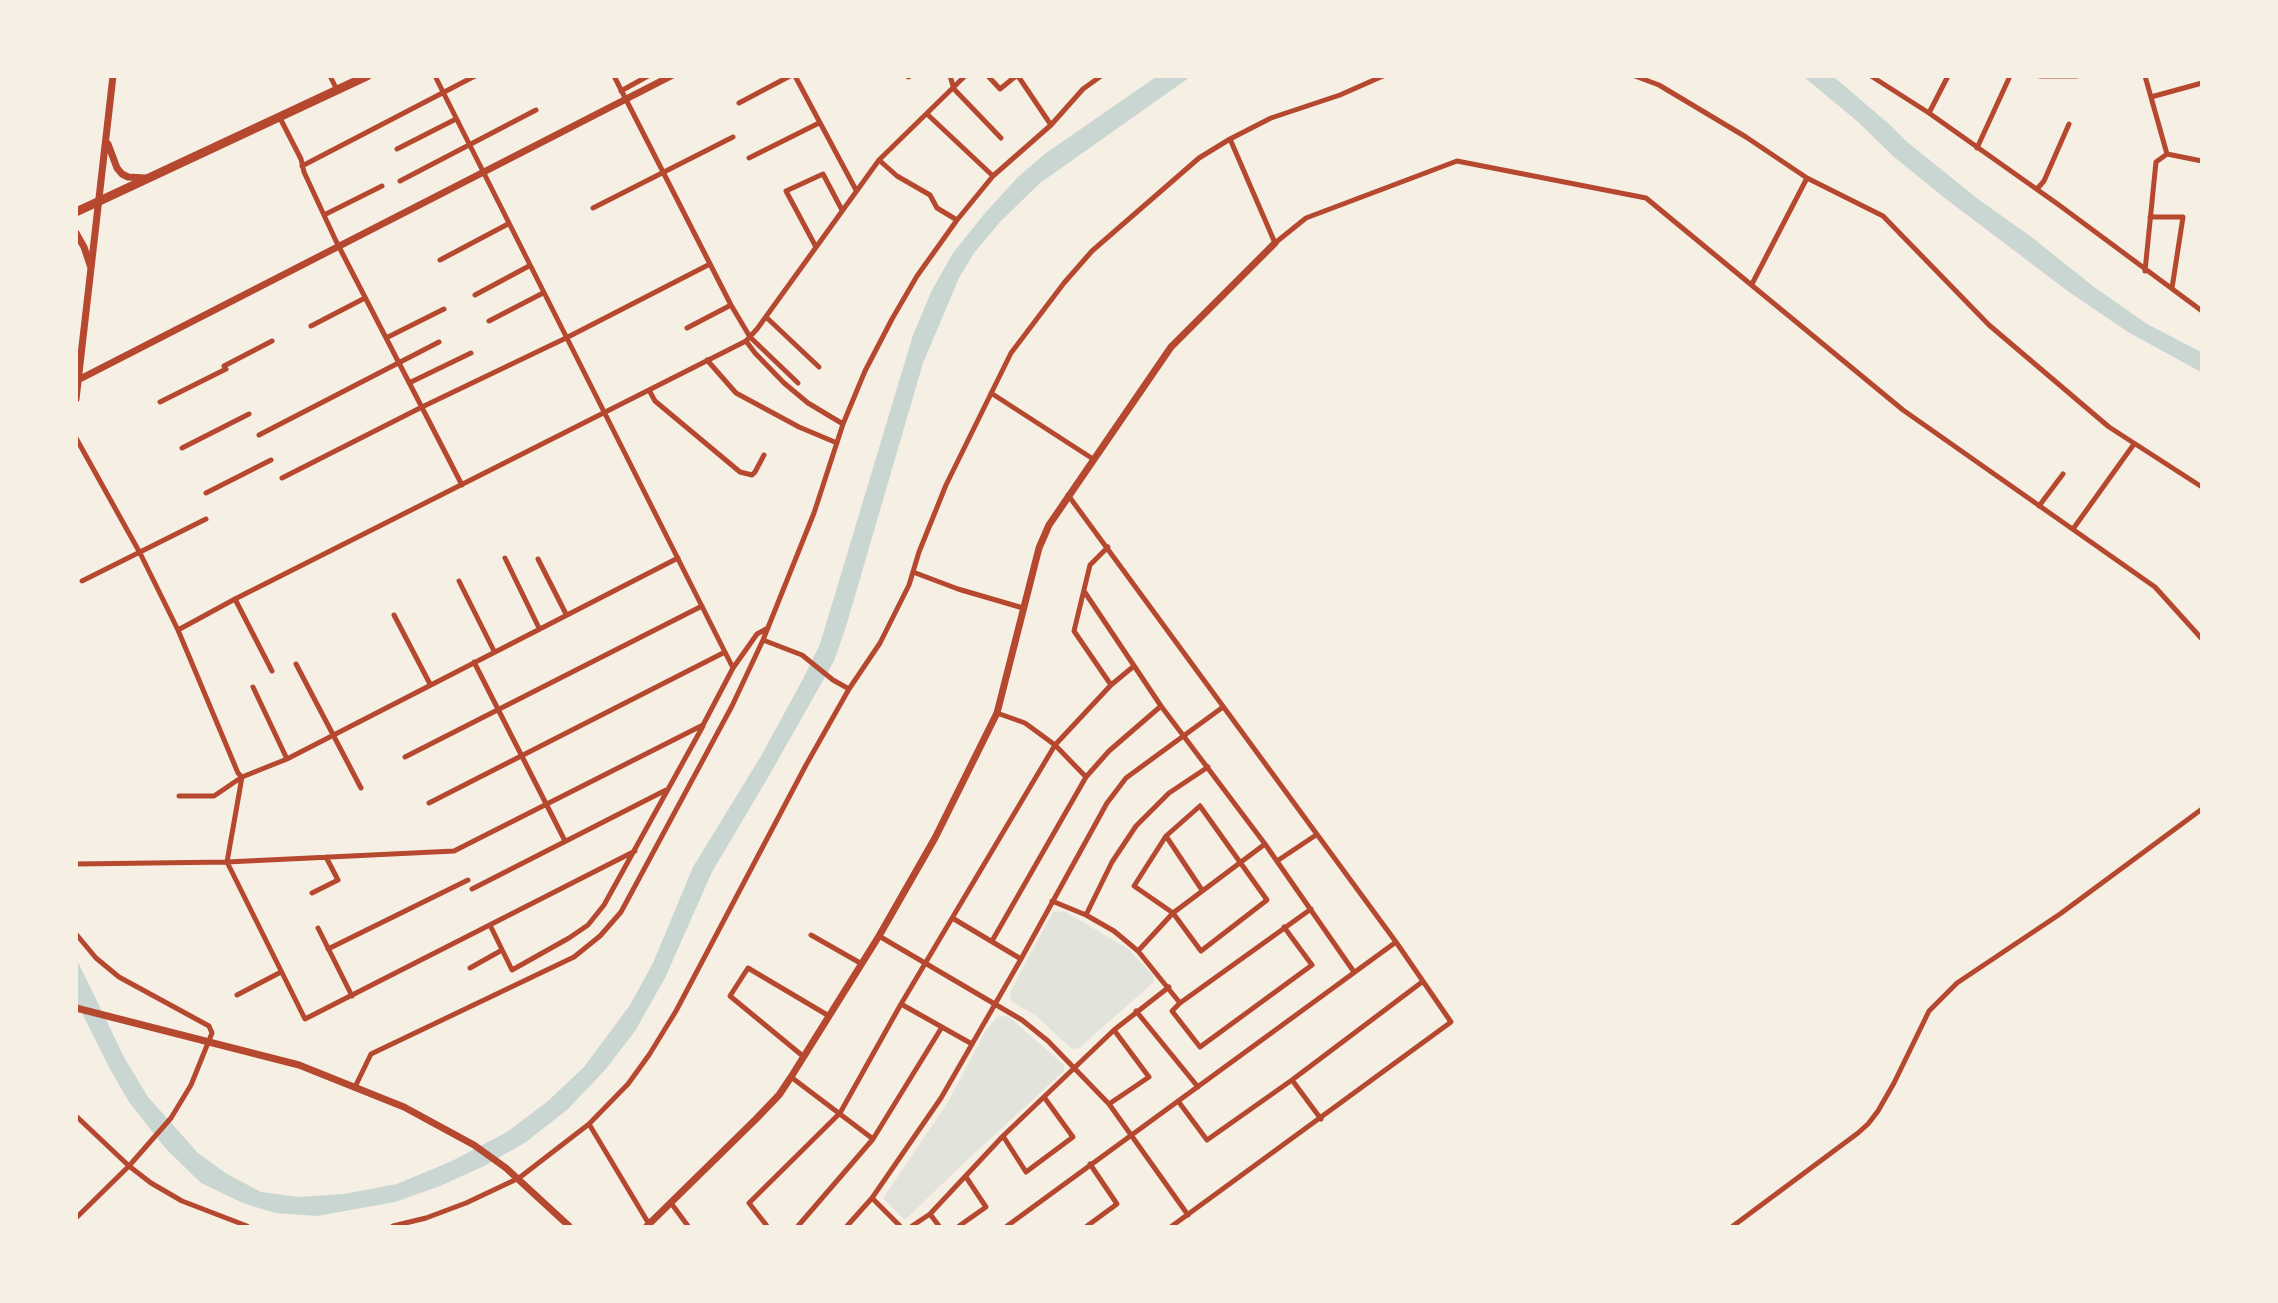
<!DOCTYPE html>
<html>
<head>
<meta charset="utf-8">
<style>
  body { margin:0 }
  #map { position:relative; width:2278px; height:1303px; overflow:hidden; background:#f6efe4; font-family:"Public Sans",sans-serif }
  canvas { display:block }
  .frame { position:absolute; inset:0; border:78px solid #f6efe4; pointer-events:none }
</style>
</head>
<body>
<div id="map">
<canvas width="2278" height="1303"></canvas>
<div class="frame"></div>
</div>
<script>
const g = document.querySelector('canvas').getContext('2d');
g.lineJoin = 'round';
function fillPath(path, color) {
  g.fillStyle = color;
  g.fill(path, 'evenodd');
}
function poly(rows) {
  const path = new Path2D();
  for (const r of rows) {
    path.moveTo(r[0], r[1]);
    for (let i = 2; i < r.length; i += 2) path.lineTo(r[i], r[i + 1]);
  }
  return path;
}
function stroke(path, color, width, dash) {
  g.strokeStyle = color;
  g.lineWidth = width;
  g.lineCap = dash ? 'butt' : 'round';
  g.setLineDash(dash || []);
  g.stroke(path);
}
fillPath(poly([
  [1064,911,1127,948,1153,975,1154,982,1079,1048,1072,1049,1036,1016,1011,1001,1010,992,1053,912],
  [1008,1016,1064,1065,1064,1071,966,1161,905,1220,883,1198,948,1102,985,1032,997,1017]
]), '#e2e4dc');
fillPath(poly([
  [1156,77,1190,77,1040,183,1000,222,974,253,959,278,923,363,845,630,834,661,770,774,712,872,665,978,635,1031,605,1070,568,1109,526,1142,484,1166,440,1186,395,1202,317,1216,275,1213,243,1203,201,1183,166,1149,129,1102,110,1069,77,1003,77,960,125,1059,148,1097,198,1153,227,1174,261,1192,298,1197,344,1194,397,1184,452,1161,507,1132,548,1101,584,1067,630,1005,653,963,693,867,761,756,803,679,820,644,913,335,932,290,953,253,985,213,1018,177,1046,153],
  [1804,77,1834,77,1889,124,1906,141,1978,199,2030,236,2094,287,2147,324,2201,352,2201,372,2128,332,2069,292,1946,199,1893,156,1857,121]
]), '#c9d6d2');
stroke(poly([
  [330,76,337,90],
  [435,76,733,668],
  [614,76,731,305,750,337,798,383],
  [795,76,856,190],
  [950,76,954,89,1001,138],
  [988,76,1000,89,1016,76],
  [1018,76,1051,125],
  [1635,76,1659,85,1746,137,1807,178,1883,216,1989,325,2109,427,2202,487],
  [1871,76,1929,113,2059,205,2202,311],
  [2040,76,2077,76],
  [2145,76,2167,154,2202,161],
  [908,77,910,76],
  [621,91,648,76],
  [2151,97,2202,83],
  [739,103,790,76],
  [1929,113,1948,76],
  [927,114,993,176],
  [280,118,301,159,304,172,336,241,462,485],
  [1230,139,1275,243,1306,218,1457,161,1646,198,1903,410,2155,587,2202,639],
  [1977,148,2010,76],
  [397,149,456,119],
  [749,158,819,123],
  [879,160,897,176,930,195,937,208,957,220],
  [302,166,475,76],
  [400,181,536,110],
  [2037,189,2044,181,2069,124],
  [593,208,733,137],
  [324,215,382,186],
  [2150,217,2183,217,2172,288],
  [816,247,786,191,823,174,842,210],
  [440,260,508,224],
  [2145,271,2156,162,2167,154],
  [1752,284,1807,178],
  [475,295,529,266],
  [766,317,819,367],
  [489,321,543,293],
  [311,326,365,298],
  [687,328,731,305],
  [386,338,444,309],
  [746,341,755,353,784,383,808,403,843,424],
  [707,360,736,393,799,427,837,443],
  [224,366,272,341],
  [409,383,471,353],
  [649,390,655,401,740,472,752,475,755,472,764,455],
  [991,393,1093,459],
  [160,402,226,369],
  [259,435,439,342],
  [76,438,140,553,178,630,238,773,242,777,287,759,678,558],
  [182,448,249,414],
  [282,478,422,407,566,338,710,264],
  [206,493,271,460],
  [1068,495,1396,942,1451,1022,1172,1226],
  [2039,506,2063,474],
  [2073,529,2134,444],
  [1108,547,1090,565,1074,631,1111,685],
  [505,558,539,628],
  [538,559,566,614],
  [913,572,958,589,1023,608],
  [82,581,206,519],
  [459,581,494,651],
  [1084,591,1161,706,1265,844,1354,972],
  [235,599,272,671],
  [394,615,430,684],
  [178,630,235,599,746,341,757,329,879,160,965,76],
  [763,640,802,655,833,680,849,689],
  [474,662,565,841],
  [296,664,361,788],
  [253,687,287,759],
  [997,713,1025,723,1055,745,1086,777],
  [405,757,702,606],
  [242,777,227,862,305,1019,635,851],
  [179,796,214,796,242,777],
  [429,803,725,652],
  [1200,806,1267,900,1201,951,1173,913,1134,886,1166,836,1200,806],
  [1166,836,1202,890],
  [1277,861,1316,835],
  [76,864,227,862,454,851,703,725,733,668,757,634,768,628],
  [472,889,666,790],
  [312,893,338,880,326,857],
  [1052,901,1086,915,1114,931,1138,951,1180,1003,1311,909],
  [1086,915,1112,862,1136,826,1169,793,1208,767],
  [954,919,1021,959],
  [490,925,512,970,569,938,588,925,604,905,703,726],
  [318,928,352,996],
  [76,934,96,958,119,977,209,1026,212,1033,191,1085,171,1118,129,1166,76,1218],
  [811,935,862,964],
  [879,936,1022,1020,1048,1041,1109,1104,1188,1215],
  [992,941,1086,777,1109,751,1161,706],
  [328,949,468,880],
  [1138,951,1173,913,1265,844],
  [470,968,502,950],
  [237,995,281,972],
  [1180,1003,1172,1011,1200,1047,1312,965,1284,927],
  [901,1004,972,1044],
  [1136,1011,1198,1087],
  [804,1057,730,996,748,968,829,1016],
  [791,1077,873,1139],
  [1292,1080,1321,1119],
  [355,1087,371,1054,574,957,600,936,621,912,732,706,763,640,814,513,843,424,865,371,892,319,917,276,957,220,993,176,1051,125,1083,89,1101,76],
  [1178,1101,1207,1140,1292,1080,1422,982],
  [1109,1104,1149,1077,1114,1030],
  [76,1116,129,1166,151,1183,182,1201,247,1226],
  [589,1124,649,1224],
  [1003,1136,1026,1172,1073,1137,1044,1097],
  [872,1198,900,1226],
  [671,1203,688,1226],
  [930,1214,939,1226],
  [393,1226,426,1218,466,1203,519,1178,589,1124,628,1084,649,1055,676,1011,806,765,849,689,880,643,909,585,919,552,946,485,1011,353,1064,283,1092,251,1199,158,1230,139,1271,118,1340,95,1383,76],
  [767,1226,749,1203,840,1113,901,1004,1055,745,1111,685,1134,666],
  [798,1226,873,1139,942,1027],
  [847,1226,872,1198,941,1098,1021,959,1107,803,1126,778,1223,707],
  [912,1226,930,1214,1003,1136,1114,1030,1169,987],
  [959,1226,986,1207,966,1177],
  [1007,1226,1396,942],
  [1087,1226,1117,1204,1090,1164],
  [1733,1226,1858,1133,1868,1124,1878,1111,1894,1083,1929,1011,1957,983,2060,914,2202,809]
]), '#b5482f', 5);
stroke(poly([
  [108,144,117,168,122,174,128,177,146,178],
  [76,233,84,247,91,268],
  [76,381,671,76],
  [76,399,113,76],
  [76,1008,299,1065,404,1107,474,1145,506,1168,569,1226],
  [647,1226,756,1119,779,1095,791,1077,879,936,935,838,997,713,1039,548,1049,525,1171,347,1275,243]
]), '#b5482f', 7);
stroke(poly([
  [76,212,367,76]
]), '#b5482f', 9);
</script>
</body>
</html>
